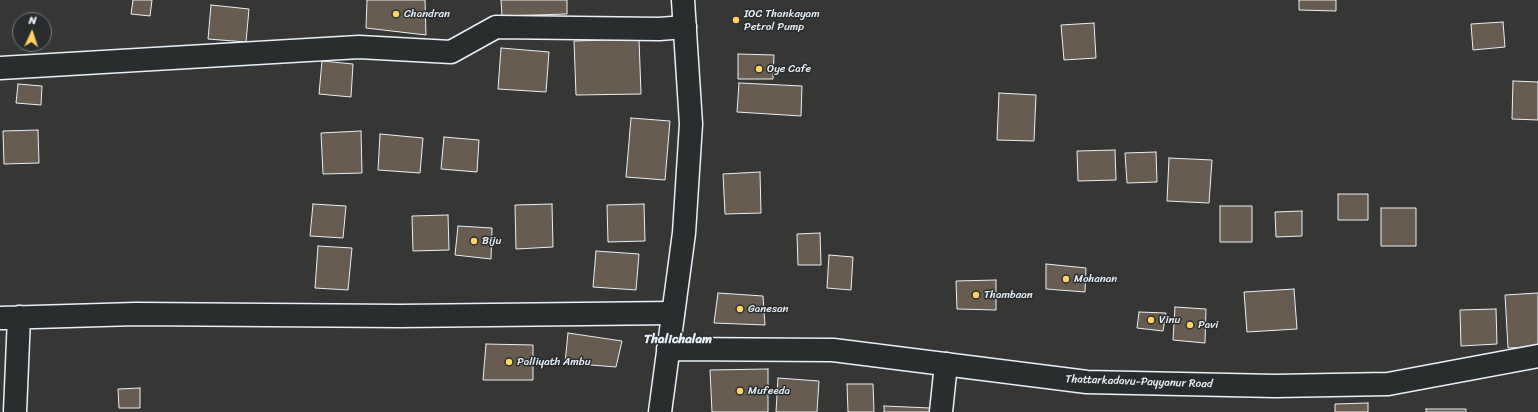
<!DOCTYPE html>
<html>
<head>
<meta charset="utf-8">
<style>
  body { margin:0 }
  #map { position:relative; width:1538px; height:412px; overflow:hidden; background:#363635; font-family:Sriracha,sans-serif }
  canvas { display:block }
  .north { position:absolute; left:12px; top:12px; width:40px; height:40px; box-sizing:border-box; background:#2a2d2e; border:1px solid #767b7f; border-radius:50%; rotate:3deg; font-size:11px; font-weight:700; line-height:16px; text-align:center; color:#e8f1f8 }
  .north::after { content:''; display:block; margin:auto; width:14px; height:18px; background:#ffd166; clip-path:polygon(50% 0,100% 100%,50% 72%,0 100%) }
</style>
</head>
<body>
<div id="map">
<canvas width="1538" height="412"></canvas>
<div class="north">N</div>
</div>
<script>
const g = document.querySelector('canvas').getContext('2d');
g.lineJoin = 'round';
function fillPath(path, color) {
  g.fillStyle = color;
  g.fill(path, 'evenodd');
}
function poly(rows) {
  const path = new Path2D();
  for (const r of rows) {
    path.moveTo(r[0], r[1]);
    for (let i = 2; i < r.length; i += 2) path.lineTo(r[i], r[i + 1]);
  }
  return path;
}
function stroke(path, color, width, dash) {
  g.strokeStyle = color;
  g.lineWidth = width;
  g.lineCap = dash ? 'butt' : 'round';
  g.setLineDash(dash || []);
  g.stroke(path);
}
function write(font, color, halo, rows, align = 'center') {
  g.font = font + ' Sriracha,sans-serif';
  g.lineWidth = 3;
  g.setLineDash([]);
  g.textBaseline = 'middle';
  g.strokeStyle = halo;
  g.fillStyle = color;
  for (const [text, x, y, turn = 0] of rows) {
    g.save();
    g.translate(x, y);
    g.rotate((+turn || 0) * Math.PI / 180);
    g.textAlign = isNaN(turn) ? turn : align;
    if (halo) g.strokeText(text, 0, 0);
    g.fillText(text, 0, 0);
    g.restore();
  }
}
const building = poly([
  [133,0,152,0,150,16,131,14,133,0],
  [367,0,425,0,426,35,366,28,367,0],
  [501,0,567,0,567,14,502,16,501,0],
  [1299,0,1336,0,1336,11,1299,10,1299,0],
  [211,5,249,9,246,42,208,39,211,5],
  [1503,22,1505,47,1473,50,1471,24,1503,22],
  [1094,23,1096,58,1064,60,1061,25,1094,23],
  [639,39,641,94,576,95,574,41,639,39],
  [501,48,549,52,546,92,498,89,501,48],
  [738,54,774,55,773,79,738,79,738,54],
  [322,61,353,64,351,97,319,94,322,61],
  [1513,81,1538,82,1538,120,1512,119,1513,81],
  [739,83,802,86,801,116,737,112,739,83],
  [18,84,42,86,41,105,16,103,18,84],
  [999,93,1036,95,1034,141,997,140,999,93],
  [631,118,670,121,665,180,626,177,631,118],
  [38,130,39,163,4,164,3,131,38,130],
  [361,131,362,173,323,174,321,133,361,131],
  [380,134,423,138,420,173,378,170,380,134],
  [444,137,479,140,477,172,441,169,444,137],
  [1115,150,1116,180,1078,181,1077,151,1115,150],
  [1156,152,1157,182,1127,183,1125,153,1156,152],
  [1169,158,1212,160,1209,203,1167,201,1169,158],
  [760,172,761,213,725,214,723,174,760,172],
  [1338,194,1368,194,1368,220,1338,220,1338,194],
  [313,204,346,206,343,238,310,236,313,204],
  [552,204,553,247,516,249,515,205,552,204],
  [644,204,645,241,608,242,607,205,644,204],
  [1220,206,1252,206,1252,242,1220,242,1220,206],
  [1381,208,1416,208,1416,246,1381,246,1381,208],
  [1302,211,1302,236,1276,237,1275,212,1302,211],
  [448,215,449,250,413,251,412,216,448,215],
  [458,226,492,228,491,259,455,255,458,226],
  [820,233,821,265,798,265,797,234,820,233],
  [318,246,352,248,348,290,315,288,318,246],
  [596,251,639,254,636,290,593,287,596,251],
  [829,255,853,257,851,290,827,288,829,255],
  [1046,264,1086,268,1085,292,1046,289,1046,264],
  [996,280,996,310,957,309,956,281,996,280],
  [1294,289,1297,329,1247,332,1244,292,1294,289],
  [718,293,763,296,765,325,714,323,718,293],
  [1538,293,1538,347,1508,348,1505,295,1538,293],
  [1175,307,1206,309,1205,343,1173,340,1175,307],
  [1496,309,1497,344,1461,346,1460,310,1496,309],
  [1139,312,1166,313,1163,331,1137,328,1139,312],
  [568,333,622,341,616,367,565,363,568,333],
  [486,344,533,345,533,380,483,380,486,344],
  [768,369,768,412,712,412,710,370,768,369],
  [778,378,819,381,817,412,776,412,778,378],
  [847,384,873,384,874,412,848,412,847,384],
  [140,388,140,408,119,408,118,389,140,388],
  [1368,403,1368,412,1335,412,1335,404,1368,403],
  [884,406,930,408,930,412,884,412,884,406],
  [1426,409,1466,409,1466,412,1426,412,1426,409]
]);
fillPath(building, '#685b4f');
stroke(building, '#e8f1f8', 1);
const minor = poly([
  [0,68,359,47,451,52,496,27,659,29,685,27],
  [0,318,136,314,400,316,673,313],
  [15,412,19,317],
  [941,412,946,364]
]);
const major = poly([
  [668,349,833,350,1087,382,1275,386,1388,384,1538,356],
  [660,412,684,233,691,124,683,0]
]);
stroke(minor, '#e8f1f8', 25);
stroke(major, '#e8f1f8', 25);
stroke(minor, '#2a2d2e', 22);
stroke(major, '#2a2d2e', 22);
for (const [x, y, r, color] of [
  [396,14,4,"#ffd166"],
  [736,20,4,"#ffd166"],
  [759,69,4,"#ffd166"],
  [474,241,4,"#ffd166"],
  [1066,279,4,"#ffd166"],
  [976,295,4,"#ffd166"],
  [740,309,4,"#ffd166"],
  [1151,320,4,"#ffd166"],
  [1190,325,4,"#ffd166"],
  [509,362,4,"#ffd166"],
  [740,391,4,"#ffd166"]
]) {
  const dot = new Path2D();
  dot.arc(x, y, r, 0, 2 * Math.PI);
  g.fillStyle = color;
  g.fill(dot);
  stroke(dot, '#2a2d2e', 1.5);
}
write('11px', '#e8f1f8', '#2a2d2e', [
  ["Chandran",404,14],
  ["IOC Thankayam",744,14],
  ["Petrol Pump",744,27],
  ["Oye Cafe",767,69],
  ["Biju",482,241],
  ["Mohanan",1074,279],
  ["Thambaan",984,295],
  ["Ganesan",748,309],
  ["Vinu",1159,320],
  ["Pavi",1198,325],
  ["Palliyath Ambu",517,362],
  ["Mufeeda",748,391]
], 'left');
write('11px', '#e8f1f8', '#2a2d2e', [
  ["Thattarkadavu-Payyanur Road",1139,382,2]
]);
write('bold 13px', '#e8f1f8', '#2a2d2e', [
  ["Thalichalam",678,340]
]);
</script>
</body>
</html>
